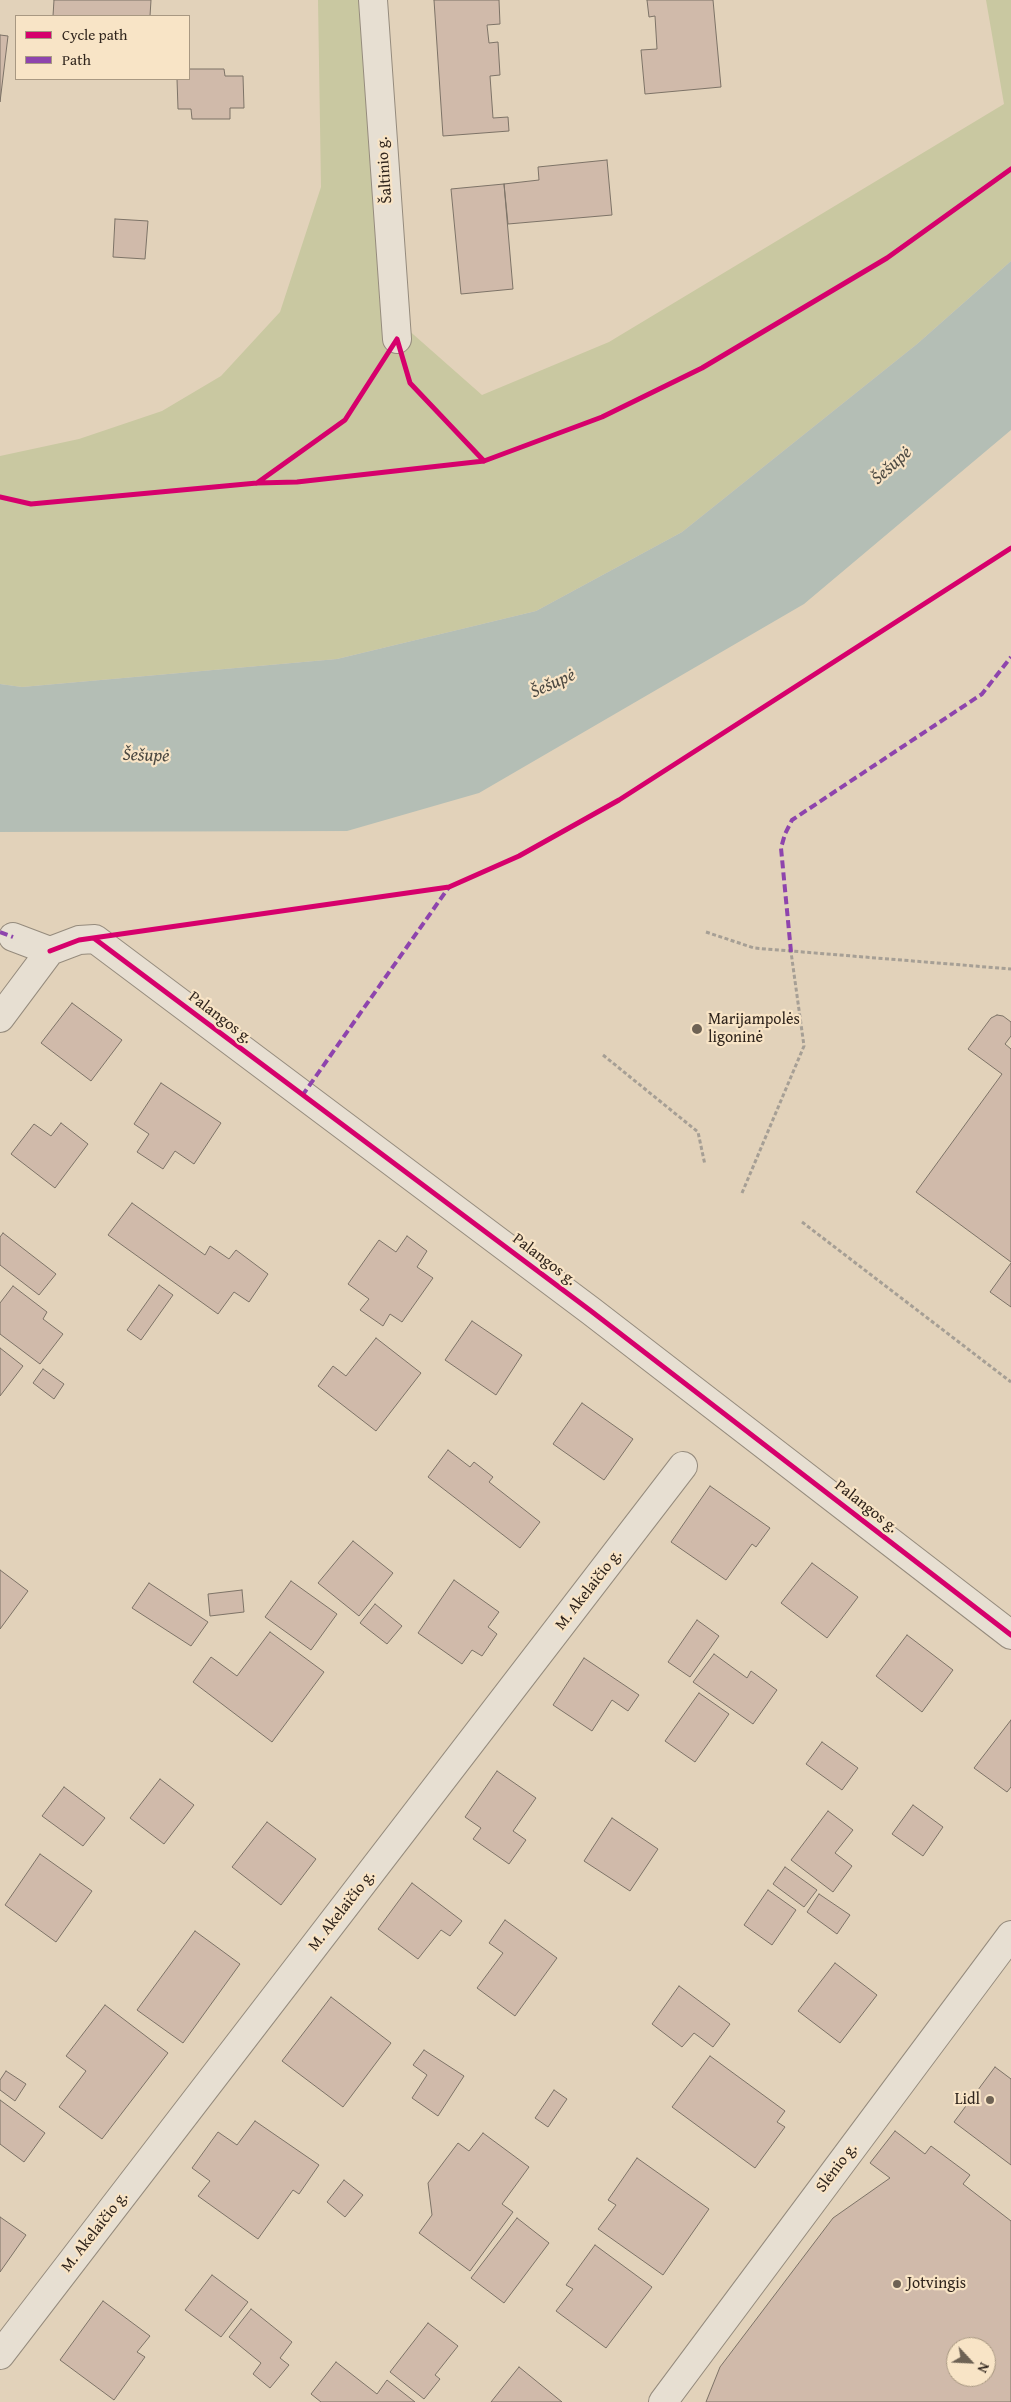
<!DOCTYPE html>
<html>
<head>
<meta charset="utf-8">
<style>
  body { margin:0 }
  #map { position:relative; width:1011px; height:2402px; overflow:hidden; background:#e2d2ba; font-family:"Gentium Book Plus",serif }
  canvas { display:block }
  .legend { position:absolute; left:15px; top:15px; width:175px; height:65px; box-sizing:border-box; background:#f8e4c6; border:1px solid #a89882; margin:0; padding:6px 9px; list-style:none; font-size:15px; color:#30251d }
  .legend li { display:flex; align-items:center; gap:10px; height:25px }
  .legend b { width:25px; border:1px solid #a89882 }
  .north { position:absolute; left:946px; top:2337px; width:50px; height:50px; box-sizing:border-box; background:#f8e4c6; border:1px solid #a89882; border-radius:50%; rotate:115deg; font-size:14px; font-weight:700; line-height:20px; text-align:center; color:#30251d }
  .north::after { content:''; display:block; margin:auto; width:18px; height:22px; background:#6e6254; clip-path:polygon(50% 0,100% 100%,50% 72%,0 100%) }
</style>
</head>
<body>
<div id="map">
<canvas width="1011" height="2402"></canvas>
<ul class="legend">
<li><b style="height:6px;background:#d6006c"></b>Cycle path</li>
<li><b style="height:6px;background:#8e44ad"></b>Path</li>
</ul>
<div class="north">N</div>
</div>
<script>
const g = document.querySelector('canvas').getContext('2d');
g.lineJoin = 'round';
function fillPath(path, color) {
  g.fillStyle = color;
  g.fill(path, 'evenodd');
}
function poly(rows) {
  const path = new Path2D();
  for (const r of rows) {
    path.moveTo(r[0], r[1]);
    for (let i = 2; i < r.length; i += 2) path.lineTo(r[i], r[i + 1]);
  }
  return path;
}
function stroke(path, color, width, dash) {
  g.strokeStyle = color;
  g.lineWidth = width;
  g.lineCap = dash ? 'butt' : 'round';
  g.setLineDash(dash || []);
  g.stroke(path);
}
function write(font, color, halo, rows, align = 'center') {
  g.font = font + ' "Gentium Book Plus",serif';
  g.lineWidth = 4.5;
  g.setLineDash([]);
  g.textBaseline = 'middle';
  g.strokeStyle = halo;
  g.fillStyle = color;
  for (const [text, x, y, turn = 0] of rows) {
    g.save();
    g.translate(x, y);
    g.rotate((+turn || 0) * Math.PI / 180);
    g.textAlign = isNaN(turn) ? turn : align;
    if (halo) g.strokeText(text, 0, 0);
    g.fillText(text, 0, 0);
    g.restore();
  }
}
fillPath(poly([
  [318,0,360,0,380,305,482,395,609,342,1004,104,986,0,1011,0,1011,261,917,344,682,532,536,611,337,659,22,687,0,684,0,456,79,439,162,411,221,376,280,312,321,187]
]), '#c9c8a1');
fillPath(poly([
  [1011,261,1011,430,804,604,479,793,347,831,0,832,0,684,22,687,337,659,536,611,682,532,917,344]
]), '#b4beb5');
const building = poly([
  [54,0,151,0,150,16,53,16,54,0],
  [434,0,499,0,500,24,487,25,489,43,498,42,500,75,490,76,493,118,508,117,509,131,443,136,434,0],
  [647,0,713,0,721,87,645,94,641,50,657,49,655,16,649,17,647,0],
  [0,35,8,36,0,102,0,35],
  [189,69,224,69,225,76,243,76,244,108,230,108,230,119,192,119,191,109,178,109,177,79,189,79,189,69],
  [607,160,612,215,508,224,504,184,539,180,538,167,607,160],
  [504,184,513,289,461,294,451,189,504,184],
  [115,219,148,221,145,259,113,257,115,219],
  [72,1003,122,1040,91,1081,41,1043,72,1003],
  [997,1015,1003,1016,1011,1022,1011,1036,1005,1044,1011,1049,1011,1262,916,1192,1002,1074,968,1049,991,1018,997,1015],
  [161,1083,221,1123,194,1164,175,1151,163,1169,137,1152,149,1134,134,1124,161,1083],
  [61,1123,88,1144,55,1188,11,1154,34,1124,51,1136,61,1123],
  [132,1203,205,1255,210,1246,229,1259,236,1250,268,1274,249,1302,234,1292,218,1314,108,1235,132,1203],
  [3,1233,56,1274,39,1295,0,1265,0,1237,3,1233],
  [407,1236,427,1251,417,1267,433,1278,402,1322,390,1314,383,1326,360,1310,369,1299,348,1284,379,1240,396,1252,407,1236],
  [1011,1263,1011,1307,990,1292,1011,1263],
  [159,1285,173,1295,141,1340,127,1330,159,1285],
  [13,1286,47,1312,43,1319,63,1334,40,1364,0,1334,0,1303,13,1286],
  [472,1321,522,1355,496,1395,445,1360,472,1321],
  [376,1338,421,1373,376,1431,318,1386,333,1366,346,1376,376,1338],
  [0,1348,23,1366,0,1396,0,1348],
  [43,1369,64,1384,54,1399,33,1383,43,1369],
  [582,1403,633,1439,604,1480,553,1444,582,1403],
  [448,1450,470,1467,474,1462,493,1477,489,1482,540,1522,520,1548,428,1477,448,1450],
  [710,1486,770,1528,756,1547,752,1544,726,1580,671,1542,710,1486],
  [353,1541,393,1573,359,1616,318,1583,353,1541],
  [812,1563,858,1597,827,1638,781,1603,812,1563],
  [0,1570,28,1591,0,1629,0,1570],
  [454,1580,499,1612,488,1627,497,1634,482,1656,472,1650,462,1664,418,1633,454,1580],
  [291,1581,337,1614,311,1650,265,1617,291,1581],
  [149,1583,208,1622,191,1646,132,1608,149,1583],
  [242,1590,244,1612,210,1616,208,1594,242,1590],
  [375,1604,402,1626,387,1644,360,1623,375,1604],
  [697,1620,719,1636,690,1677,668,1662,697,1620],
  [270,1632,324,1672,272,1742,193,1682,211,1657,237,1676,270,1632],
  [907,1635,953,1670,922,1712,876,1676,907,1635],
  [714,1654,747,1678,751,1671,777,1690,753,1724,693,1682,714,1654],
  [584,1658,639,1695,628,1711,612,1700,592,1731,553,1705,584,1658],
  [699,1693,729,1714,695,1762,665,1741,699,1693],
  [1011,1720,1011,1787,1007,1792,974,1768,1011,1720],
  [822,1742,858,1768,842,1790,806,1764,822,1742],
  [497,1771,536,1798,513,1831,526,1840,509,1864,473,1839,481,1828,465,1817,497,1771],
  [160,1779,194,1805,164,1844,130,1818,160,1779],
  [64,1787,105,1818,83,1846,42,1816,64,1787],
  [913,1805,943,1827,923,1856,892,1834,913,1805],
  [828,1811,853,1830,835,1853,852,1866,833,1892,791,1860,828,1811],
  [612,1818,658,1849,630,1891,584,1861,612,1818],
  [267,1822,316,1859,281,1905,232,1867,267,1822],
  [40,1854,92,1891,56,1942,5,1905,40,1854],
  [785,1867,817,1890,804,1907,773,1884,785,1867],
  [412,1883,462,1921,450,1936,441,1930,418,1959,378,1929,412,1883],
  [768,1890,796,1910,772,1945,744,1925,768,1890],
  [819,1894,850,1915,837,1934,807,1912,819,1894],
  [505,1920,557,1958,515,2016,477,1988,503,1953,489,1943,505,1920],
  [195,1931,240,1964,183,2043,137,2010,195,1931],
  [835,1963,877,1995,840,2043,798,2011,835,1963],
  [679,1986,730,2024,713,2047,694,2033,682,2047,652,2024,679,1986],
  [331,1997,391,2043,343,2107,282,2061,331,1997],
  [105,2005,168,2053,102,2139,59,2107,86,2071,66,2056,105,2005],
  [424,2050,464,2076,438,2116,412,2098,427,2075,413,2065,424,2050],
  [710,2056,785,2111,777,2122,785,2127,755,2168,672,2107,710,2056],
  [995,2067,1011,2079,1011,2165,954,2122,995,2067],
  [6,2071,26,2084,15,2101,0,2090,0,2080,6,2071],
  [554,2090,567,2099,548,2127,535,2118,554,2090],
  [0,2100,45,2133,24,2162,0,2144,0,2100],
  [255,2121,319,2165,299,2194,293,2190,258,2239,198,2196,210,2181,192,2168,218,2132,237,2145,255,2121],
  [895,2131,925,2154,931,2146,970,2175,963,2184,1011,2221,1011,2402,706,2402,720,2367,833,2218,890,2178,870,2163,895,2131],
  [956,2347,986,2347,986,2377,956,2377,956,2347],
  [483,2133,529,2167,502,2204,513,2212,470,2271,419,2233,432,2215,428,2183,458,2143,469,2151,483,2133],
  [637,2158,709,2209,663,2275,598,2229,616,2205,608,2200,637,2158],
  [344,2180,363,2195,345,2217,327,2202,344,2180],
  [0,2217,26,2235,0,2272,0,2217],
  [517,2218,549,2243,504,2303,471,2278,517,2218],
  [595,2245,652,2287,606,2348,556,2311,573,2289,566,2285,595,2245],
  [212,2275,248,2302,221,2337,185,2310,212,2275],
  [103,2301,150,2336,137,2352,145,2357,114,2400,60,2360,103,2301],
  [251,2309,292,2342,280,2358,289,2365,270,2388,253,2374,261,2363,229,2337,251,2309],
  [428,2323,458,2346,435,2375,440,2379,424,2399,390,2372,428,2323],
  [336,2362,377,2394,387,2380,415,2402,321,2402,311,2394,336,2362],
  [519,2367,562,2402,491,2402,519,2367]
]);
fillPath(building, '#d0baaa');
stroke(building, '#7d7367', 1);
const minor = poly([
  [373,0,397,339],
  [13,937,50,951],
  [50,951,79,940,95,939,591,1311,1011,1635],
  [0,1018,50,951],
  [0,2355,683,1466],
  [663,2402,1011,1935]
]);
stroke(minor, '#958b7d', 30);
stroke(poly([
  [706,932,754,948,1011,969],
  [603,1055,698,1132,705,1165],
  [742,1193,804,1046,791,952],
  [802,1222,1011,1382]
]), '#a69f95', 3, [4, 2.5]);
stroke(minor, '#e7dfd2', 28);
stroke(poly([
  [0,932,13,937],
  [791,952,781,848,785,834,792,820,982,694,1011,657],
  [302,1096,449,887]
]), '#8e44ad', 4, [8, 4]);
stroke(poly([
  [257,483,345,420,397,339,410,383,484,461],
  [0,497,31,504,257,483,297,482,484,461,602,417,702,368,887,258,1011,169],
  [95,939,591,1311,1011,1635],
  [50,951,79,940,449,887,519,856,619,800,1011,548]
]), '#d6006c', 5);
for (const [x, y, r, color] of [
  [697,1029,6,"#6e6254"],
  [990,2100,5,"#6e6254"],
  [897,2284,5,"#6e6254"]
]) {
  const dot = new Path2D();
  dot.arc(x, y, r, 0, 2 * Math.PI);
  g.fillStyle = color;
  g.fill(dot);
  stroke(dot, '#f8e4c6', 2);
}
write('16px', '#30251d', '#f8e4c6', [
  ["Šaltinio g.",385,170,-94],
  ["Palangos g.",220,1018,37],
  ["Palangos g.",544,1260,37],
  ["Palangos g.",866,1507,38],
  ["M. Akelaičio g.",589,1590,-52],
  ["M. Akelaičio g.",342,1911,-52],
  ["Slėnio g.",837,2168,-53],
  ["M. Akelaičio g.",95,2232,-52]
]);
write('16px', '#30251d', '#f8e4c6', [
  ["Marijampolės",708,1020],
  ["ligoninė",708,1038],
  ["Lidl",980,2100,"right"],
  ["Jotvingis",907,2284]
], 'left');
write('italic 18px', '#4c4942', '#f8e4c6', [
  ["Šešupė",892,466,-42],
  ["Šešupė",553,684,-24],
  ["Šešupė",146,756,2]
]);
</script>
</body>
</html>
